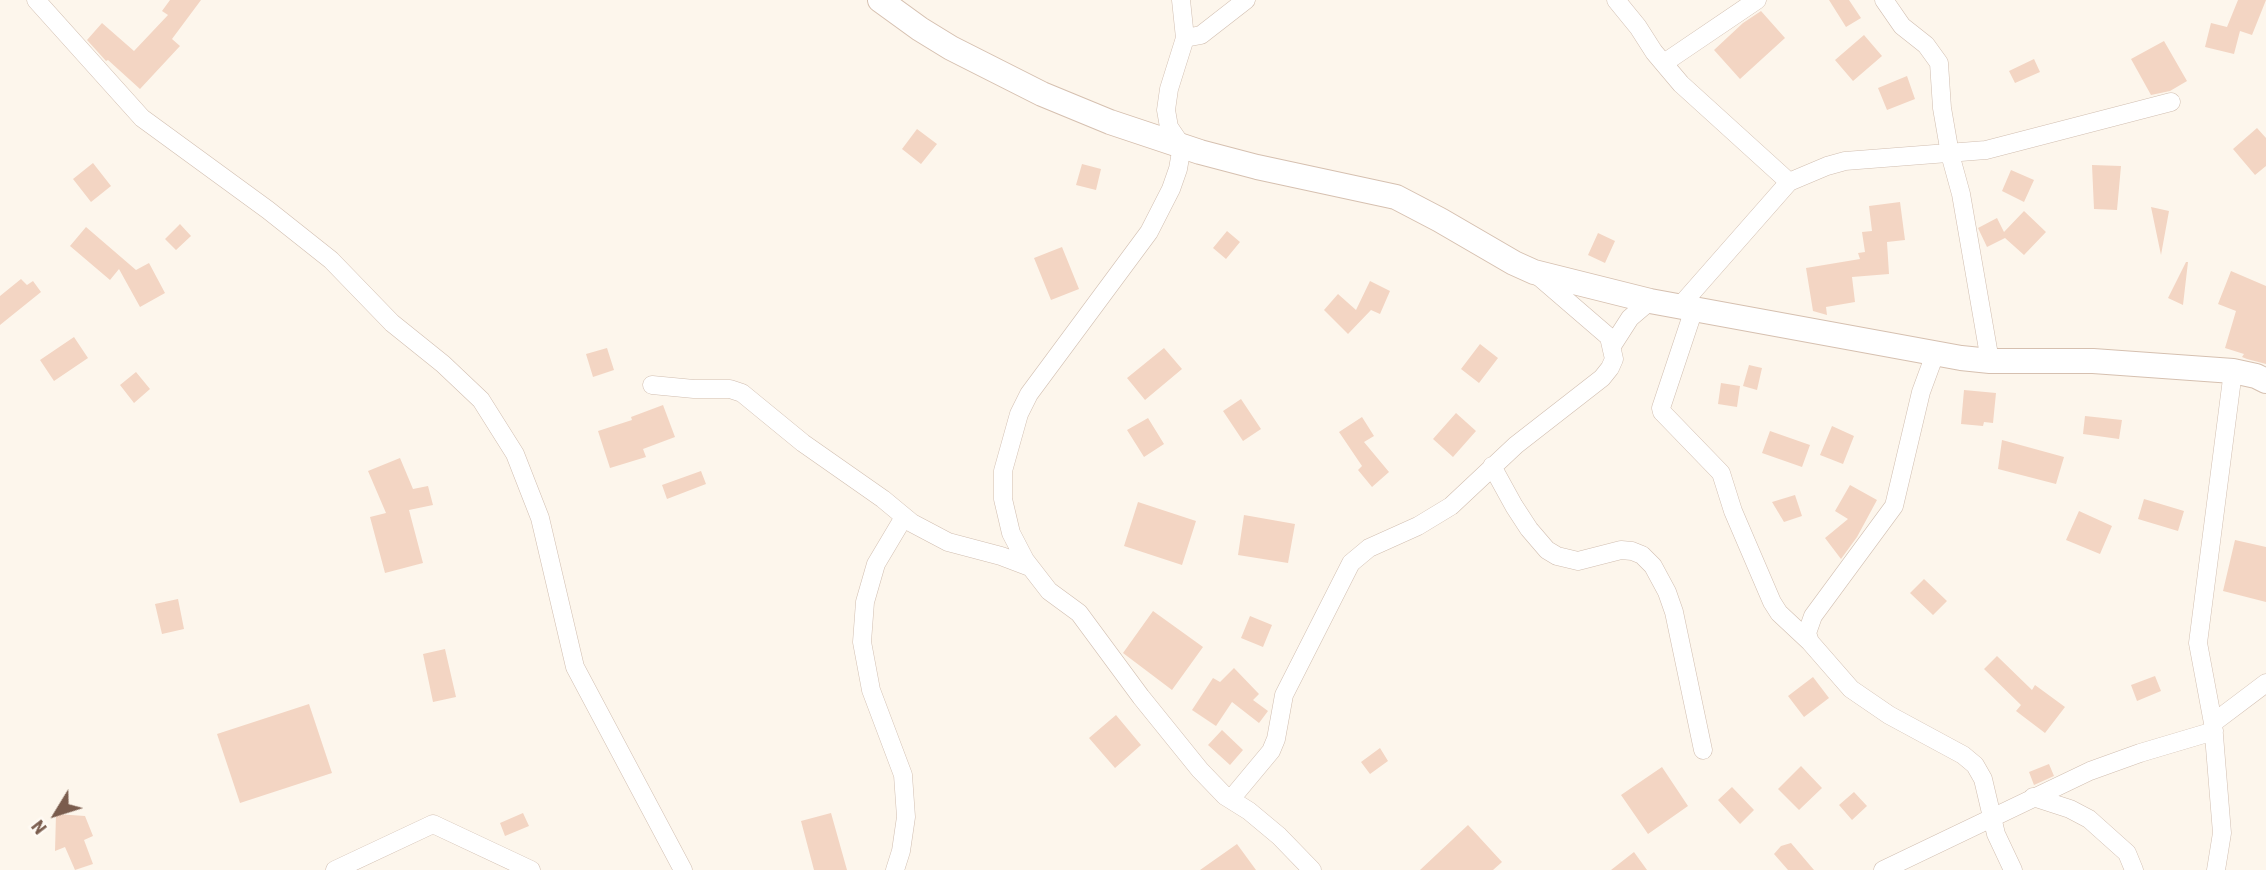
<!DOCTYPE html>
<html>
<head>
<meta charset="utf-8">
<style>
  body { margin:0 }
  #map { position:relative; width:2266px; height:870px; overflow:hidden; background:#fdf6ec; font-family:"Roboto Condensed",sans-serif }
  canvas { display:block }
  .north { position:absolute; left:21px; top:779px; width:70px; height:70px; -webkit-text-stroke:5px #fffaf3; paint-order:stroke; rotate:232deg; font-size:19px; font-weight:700; line-height:28px; text-align:center; color:#7a5c4d }
  .north::after { content:''; display:block; margin:auto; width:24px; height:32px; background:#7a5c4d; clip-path:polygon(50% 0,100% 100%,50% 72%,0 100%) }
</style>
</head>
<body>
<div id="map">
<canvas width="2266" height="870"></canvas>
<div class="north">N</div>
</div>
<script>
const g = document.querySelector('canvas').getContext('2d');
g.lineJoin = 'round';
function fillPath(path, color) {
  g.fillStyle = color;
  g.fill(path, 'evenodd');
}
function poly(rows) {
  const path = new Path2D();
  for (const r of rows) {
    path.moveTo(r[0], r[1]);
    for (let i = 2; i < r.length; i += 2) path.lineTo(r[i], r[i + 1]);
  }
  return path;
}
function stroke(path, color, width, dash) {
  g.strokeStyle = color;
  g.lineWidth = width;
  g.lineCap = dash ? 'butt' : 'round';
  g.setLineDash(dash || []);
  g.stroke(path);
}
fillPath(poly([
  [170,0,201,0,172,39,180,46,140,89,108,60,106,61,87,40,102,23,134,51,168,15,162,11],
  [1829,0,1849,0,1861,18,1846,27],
  [2238,0,2266,0,2252,35,2240,31,2234,54,2205,47,2211,23,2227,27],
  [1761,11,1785,38,1740,79,1714,50,1743,23],
  [1864,35,1882,56,1853,81,1835,60],
  [2164,41,2187,81,2170,91,2151,95,2131,59],
  [2034,59,2040,72,2015,83,2009,71],
  [1907,76,1915,99,1887,110,1878,88],
  [2257,128,2266,138,2266,166,2255,175,2233,149],
  [917,129,937,144,921,164,902,149],
  [93,163,111,186,91,202,73,179],
  [1082,164,1101,169,1096,190,1076,185],
  [2092,165,2121,166,2117,210,2094,209],
  [2011,170,2034,180,2024,202,2002,191],
  [1900,202,1905,240,1887,242,1889,274,1852,277,1855,302,1826,307,1827,315,1813,311,1806,268,1860,259,1858,253,1865,252,1862,232,1872,231,1869,206],
  [2151,207,2169,211,2161,255],
  [2024,211,2046,232,2024,255,2005,238,1987,247,1978,228,1997,218,2004,232],
  [180,224,191,236,176,250,165,239],
  [86,227,136,270,149,263,165,293,140,307,119,269,110,280,70,246],
  [1227,231,1240,242,1226,259,1213,248],
  [1598,233,1615,241,1605,263,1588,255],
  [1062,247,1079,289,1051,300,1034,258],
  [2186,262,2188,262,2183,305,2168,298],
  [2231,271,2266,286,2266,364,2247,359,2242,357,2244,354,2225,348,2236,311,2218,304],
  [21,279,27,285,33,281,41,292,0,325,0,296],
  [1370,281,1390,291,1380,314,1371,310,1348,334,1324,310,1338,294,1356,310],
  [74,337,88,358,54,381,40,360],
  [1480,344,1498,358,1479,383,1461,369],
  [607,348,614,370,593,377,586,354],
  [1164,348,1182,369,1145,400,1127,378],
  [1749,365,1762,368,1757,390,1743,386],
  [136,372,150,389,134,403,120,385],
  [1721,383,1740,386,1737,407,1718,404],
  [1964,390,1996,393,1993,423,1984,422,1983,426,1961,424],
  [1241,399,1261,429,1243,441,1223,411],
  [663,405,675,437,643,449,646,457,610,468,598,431,632,420,631,417],
  [1456,413,1476,431,1453,457,1433,439],
  [2085,416,2122,420,2119,439,2083,434],
  [1362,417,1374,436,1364,442,1389,472,1372,487,1358,470,1362,466,1339,432],
  [1148,418,1164,444,1144,457,1127,430],
  [1832,426,1854,436,1843,464,1820,455],
  [1770,431,1810,445,1802,467,1762,453],
  [2002,440,2064,457,2056,484,1998,469],
  [400,458,413,489,428,486,433,505,409,510,423,563,385,573,370,517,386,513,368,471],
  [701,471,706,484,667,499,662,485],
  [1850,485,1877,500,1857,537,1841,559,1825,538,1848,519,1835,511],
  [1795,495,1802,516,1784,522,1772,502],
  [2144,499,2184,511,2178,531,2138,519],
  [1138,502,1196,521,1182,565,1124,546],
  [2079,511,2112,526,2100,554,2066,540],
  [1244,515,1295,524,1288,563,1238,555],
  [2235,540,2266,547,2266,602,2223,591],
  [1924,579,1947,601,1933,615,1910,593],
  [178,599,184,629,162,634,155,604],
  [1153,611,1203,647,1172,690,1123,653],
  [1250,616,1272,625,1263,647,1241,638],
  [445,649,456,697,433,702,423,654],
  [1997,656,2032,690,2035,685,2065,707,2045,733,2016,711,2021,705,1984,669],
  [1234,668,1259,694,1253,700,1268,711,1259,723,1232,702,1216,726,1192,710,1213,678,1220,682],
  [2155,676,2161,691,2137,701,2131,685],
  [1813,677,1829,698,1804,717,1788,696],
  [309,704,332,773,240,803,217,734],
  [1116,715,1141,745,1115,768,1089,738],
  [1222,730,1243,750,1230,765,1208,745],
  [1380,748,1388,761,1370,774,1361,762],
  [2049,764,2054,776,2034,785,2029,772],
  [1801,766,1822,788,1799,810,1778,789],
  [1662,767,1688,806,1648,834,1621,795],
  [1732,787,1754,810,1740,824,1718,800],
  [1854,792,1867,806,1852,820,1839,805],
  [523,813,529,826,505,836,500,823],
  [831,813,847,870,814,870,801,821],
  [56,814,85,816,93,836,84,840,93,864,75,870,65,847,55,851],
  [1468,825,1502,862,1493,870,1420,870],
  [1791,843,1814,870,1788,870,1774,854,1781,846],
  [1237,844,1256,870,1200,870],
  [1634,852,1647,870,1611,870]
]), '#f3d5c3');
const street = poly([
  [36,0,142,118,268,210,331,260,392,323,443,364,481,400,515,454,540,518,575,667,683,870],
  [1181,0,1185,38,1169,89,1166,110,1169,127,1182,146,1178,169,1171,189,1149,232,1029,394,1019,414,1003,471,1003,499,1011,533,1025,560,1049,591,1079,613,1141,697,1200,770,1225,796,1249,811,1279,836,1312,870],
  [1616,0,1638,27,1654,52,1681,84,1789,182],
  [1884,0,1902,26,1926,45,1939,63,1942,108,1950,154,1961,194,1990,361],
  [1185,38,1201,35,1246,0],
  [1664,63,1757,0],
  [1680,306,1789,182,1827,166,1845,161,1986,150,2171,102],
  [1694,309,1661,408,1662,412,1721,473,1733,511,1772,602,1779,613,1810,642,1851,689,1889,715,1963,755,1975,765,1983,779,1996,834,2013,870],
  [1612,346,1630,318,1650,301],
  [652,385,694,389,730,389,742,393,803,443,883,499,912,523,948,542,1001,556,1030,567],
  [1492,466,1514,506,1529,529,1547,550,1557,556,1578,561,1621,550,1632,551,1642,555,1653,566,1667,592,1674,612,1703,750],
  [1810,642,1807,633,1813,616,1894,506,1921,392,1935,354],
  [2213,723,2266,683],
  [2033,797,2070,809,2089,819,2127,853,2134,870],
  [1231,799,1271,751,1276,739,1284,695,1351,563,1369,548,1418,526,1451,506,1516,445,1602,378,1610,368,1614,359,1609,337,1537,275],
  [335,870,433,824,531,870],
  [895,870,901,851,906,817,903,775,871,690,862,642,865,602,876,564,904,517],
  [1883,870,2090,771,2140,753,2214,731],
  [2216,870,2222,833,2213,723,2198,643,2233,371]
]);
const secondary = poly([
  [880,0,920,29,951,48,1042,94,1110,122,1200,152,1257,167,1396,197,1440,220,1514,263,1534,272,1650,301,1961,358,1990,361,2093,361,2233,371,2256,376,2266,381]
]);
stroke(street, '#d1beb0', 19);
stroke(secondary, '#d6c0b0', 26);
stroke(street, '#fff', 18);
stroke(secondary, '#fff', 24);
</script>
</body>
</html>
